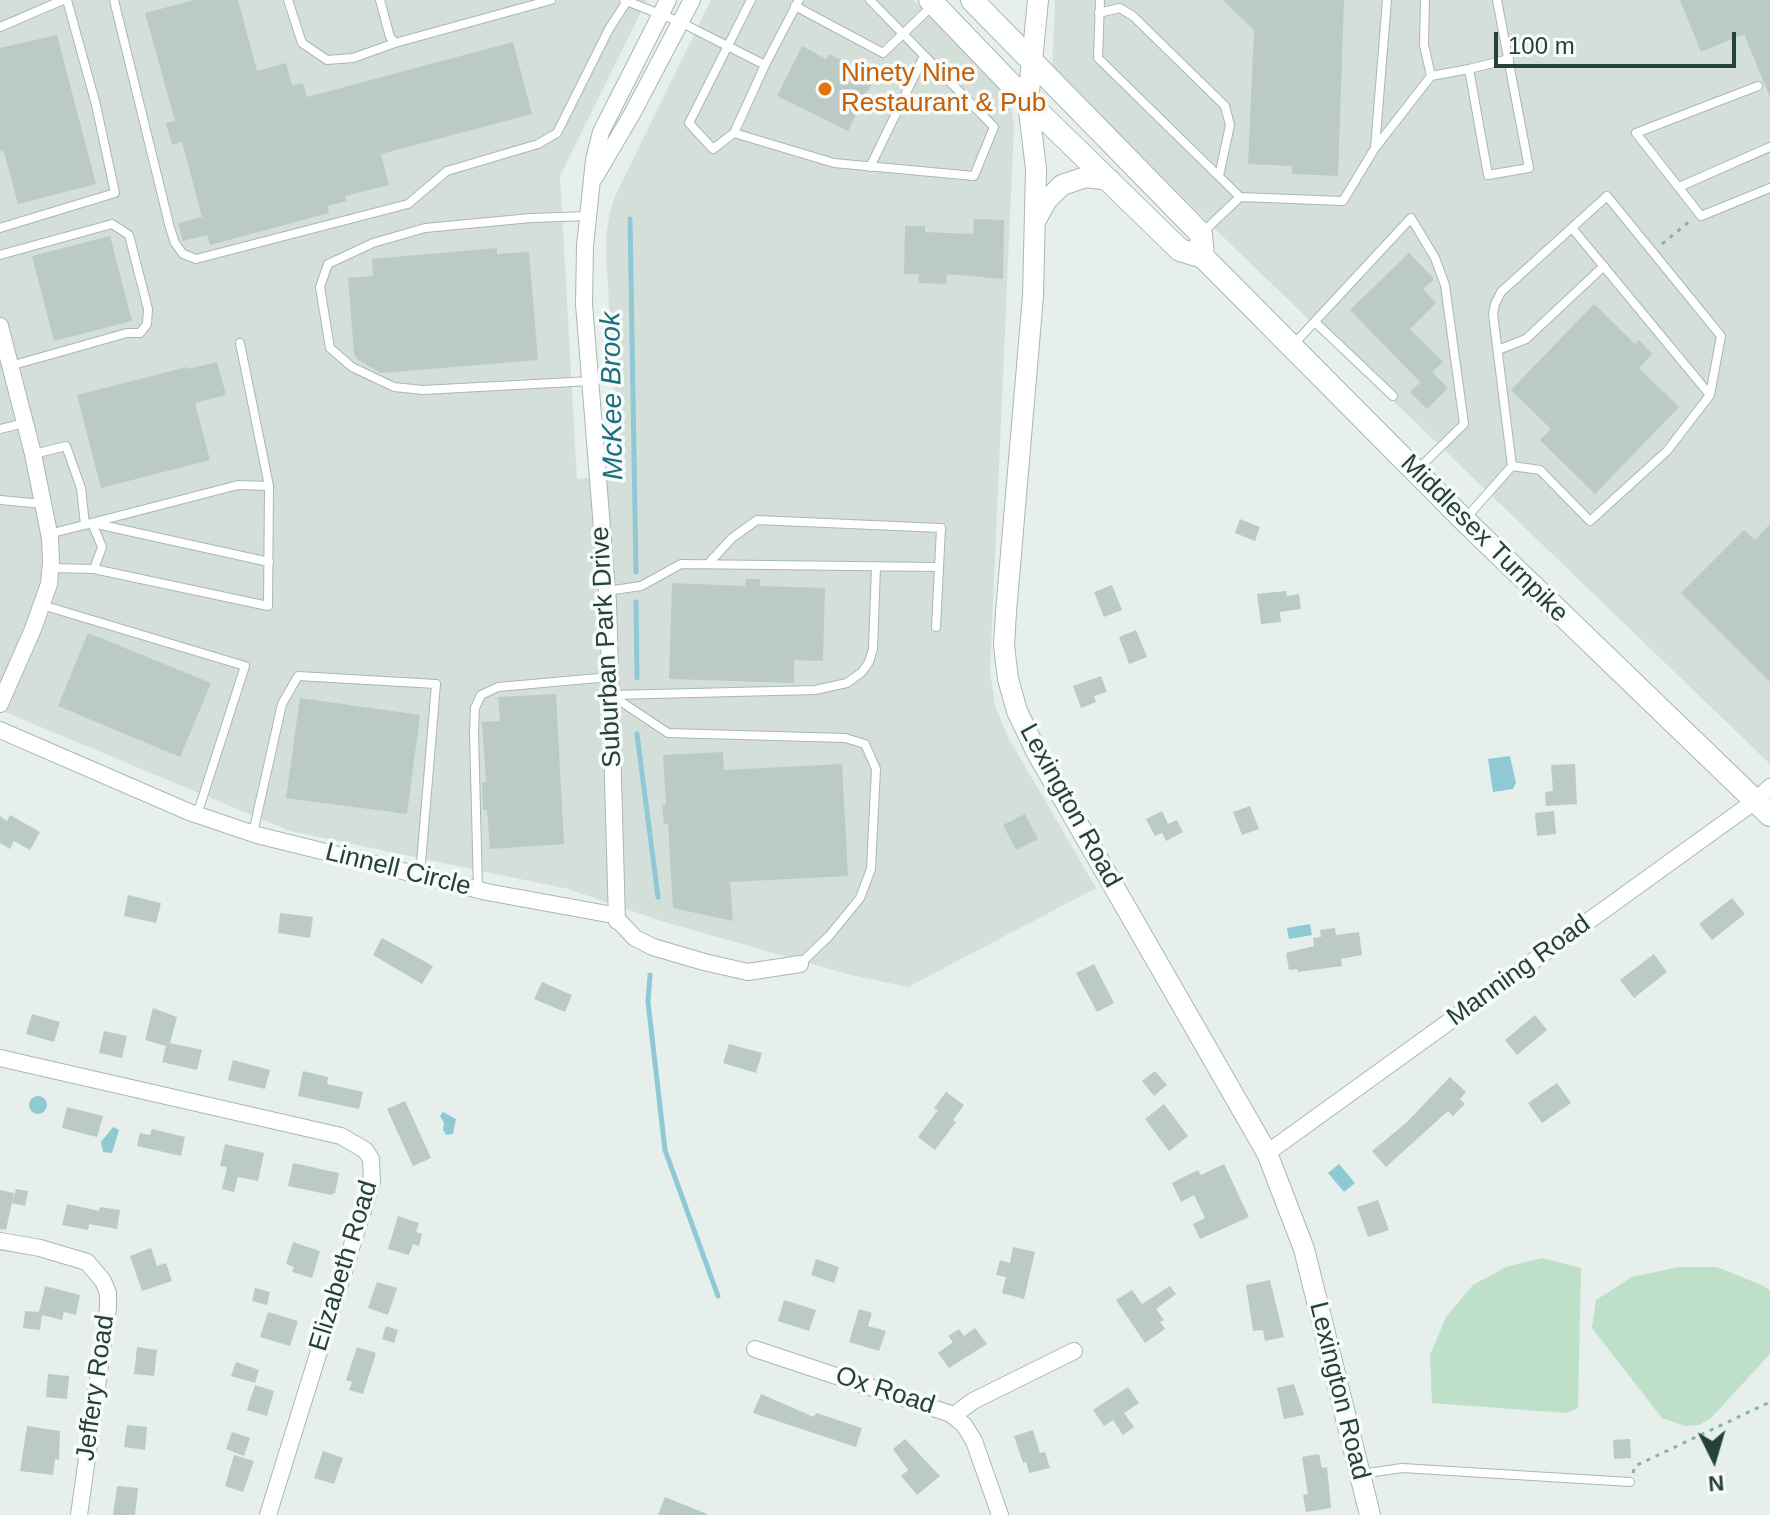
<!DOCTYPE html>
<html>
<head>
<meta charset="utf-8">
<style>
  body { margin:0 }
  #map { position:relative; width:1770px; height:1515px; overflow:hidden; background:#e6efeb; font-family:Arial,sans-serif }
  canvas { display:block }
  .north { position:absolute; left:1674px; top:1419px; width:80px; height:80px; -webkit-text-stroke:6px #f7fbf9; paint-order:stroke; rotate:175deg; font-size:22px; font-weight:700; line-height:32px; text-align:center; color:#24423a }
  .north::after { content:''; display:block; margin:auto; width:28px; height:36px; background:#24423a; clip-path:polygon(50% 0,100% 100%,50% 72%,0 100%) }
  .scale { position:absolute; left:1494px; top:32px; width:242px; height:36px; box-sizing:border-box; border:4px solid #24423a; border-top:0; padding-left:10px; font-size:24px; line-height:28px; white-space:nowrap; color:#24423a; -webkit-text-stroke:6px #f7fbf9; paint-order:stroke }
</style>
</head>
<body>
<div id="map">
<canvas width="1770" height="1515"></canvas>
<div class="north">N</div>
<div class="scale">100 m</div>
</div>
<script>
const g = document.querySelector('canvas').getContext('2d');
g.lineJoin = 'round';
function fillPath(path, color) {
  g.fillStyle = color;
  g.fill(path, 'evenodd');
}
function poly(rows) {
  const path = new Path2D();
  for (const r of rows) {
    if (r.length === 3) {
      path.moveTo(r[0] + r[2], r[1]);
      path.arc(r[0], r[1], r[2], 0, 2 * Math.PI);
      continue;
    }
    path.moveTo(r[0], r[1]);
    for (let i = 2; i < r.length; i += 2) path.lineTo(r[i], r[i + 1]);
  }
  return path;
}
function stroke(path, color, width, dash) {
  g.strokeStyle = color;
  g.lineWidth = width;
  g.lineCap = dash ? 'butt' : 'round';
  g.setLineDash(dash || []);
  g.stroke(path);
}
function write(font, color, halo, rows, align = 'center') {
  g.font = font + ' Arial,sans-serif';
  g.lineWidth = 7;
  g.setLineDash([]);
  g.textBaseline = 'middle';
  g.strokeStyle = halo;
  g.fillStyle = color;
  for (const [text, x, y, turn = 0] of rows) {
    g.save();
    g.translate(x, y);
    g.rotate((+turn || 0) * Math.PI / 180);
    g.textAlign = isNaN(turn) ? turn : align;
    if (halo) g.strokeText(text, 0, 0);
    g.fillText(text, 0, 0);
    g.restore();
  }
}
fillPath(poly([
  [0,0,647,0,560,176,577,479,620,475,606,255,606,235,610,213,615,196,711,0,913,0,996,80,1011,107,1014,125,990,672,995,706,1008,737,1096,888,908,987,851,975,661,921,568,889,290,831,0,710],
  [1055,0,1770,0,1770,764,1052,72]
]), '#d4dfda');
fillPath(poly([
  [1542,1258,1581,1268,1578,1408,1566,1413,1432,1403,1430,1355,1446,1317,1473,1285,1506,1267],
  [1679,1267,1717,1267,1764,1286,1770,1291,1770,1354,1711,1418,1699,1425,1685,1426,1662,1418,1592,1328,1596,1300,1632,1277]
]), '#bfe0c8');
fillPath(poly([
  [1510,756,1516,783,1513,789,1493,792,1488,759],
  [1310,924,1312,935,1289,939,1287,928],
  [38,1105,9],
  [443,1112,456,1119,453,1134,446,1135,443,1130,444,1123,440,1116],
  [113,1127,119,1130,112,1153,103,1152,101,1142],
  [1339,1164,1355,1183,1344,1192,1328,1173]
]), '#8ec9d4');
stroke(poly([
  [630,219,636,572],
  [636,602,637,678],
  [637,734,658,897],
  [650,975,648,1002,665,1150,718,1296]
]), '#8ec9d4', 5);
fillPath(poly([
  [194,0,238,0,257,71,286,63,292,85,303,83,307,97,513,42,532,114,381,154,389,185,345,196,347,201,327,206,329,213,210,245,207,235,183,241,178,223,202,217,182,142,172,145,166,123,175,121,145,13],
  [1223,0,1344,0,1338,176,1292,174,1292,166,1248,164,1254,30],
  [1680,0,1770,0,1770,97,1744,34,1701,52],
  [57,35,96,184,18,204,4,152,0,150,0,48],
  [802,46,826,59,829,54,847,63,845,67,873,81,848,131,777,96],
  [974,219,1004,220,1003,279,947,274,946,284,918,283,919,274,904,274,905,226,925,226,925,232,973,234],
  [110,236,132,321,54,341,32,256],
  [497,248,497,254,529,252,538,360,381,373,358,360,354,354,348,278,373,276,372,259],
  [1409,253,1434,279,1423,289,1436,303,1410,329,1443,362,1432,372,1448,388,1427,409,1410,392,1420,382,1350,310],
  [1594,304,1635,344,1639,340,1652,354,1639,368,1679,407,1595,494,1540,440,1551,429,1511,390],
  [217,362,226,395,195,403,210,460,101,488,77,395,187,367,188,369],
  [1240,519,1260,527,1255,541,1235,533],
  [1770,524,1770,682,1681,593,1744,530,1755,540],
  [746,579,760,579,760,586,825,588,823,661,794,660,794,683,669,679,672,583,745,586],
  [1112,585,1122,610,1104,617,1094,592],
  [1286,591,1287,596,1299,594,1301,609,1280,612,1281,622,1261,624,1257,594],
  [1136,630,1147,657,1129,664,1119,637],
  [88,633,211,683,180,757,58,706],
  [1101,676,1107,692,1094,696,1096,702,1081,708,1073,686],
  [556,694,564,844,490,849,487,810,483,810,482,782,486,782,482,722,500,721,498,697],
  [300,698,420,715,407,814,286,798],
  [723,752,724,770,842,764,848,876,730,882,733,921,673,908,668,824,664,824,662,805,666,804,663,755],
  [1575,764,1577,804,1546,806,1545,792,1553,791,1551,765],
  [1250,806,1259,829,1242,835,1233,812],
  [1162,811,1168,824,1177,820,1183,832,1166,841,1162,833,1155,836,1146,819],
  [1554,811,1556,834,1537,836,1535,813],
  [1025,814,1038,839,1016,850,1003,825],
  [10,815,40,832,30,850,14,841,10,849,0,843,0,816,7,821],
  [128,895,161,903,156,923,124,916],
  [1732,898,1745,914,1712,940,1699,924],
  [280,913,313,917,310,938,278,933],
  [1335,928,1336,935,1359,932,1362,955,1341,959,1342,966,1298,972,1297,969,1289,970,1286,953,1314,946,1313,938,1321,937,1320,930],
  [382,938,433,966,422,984,373,955],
  [1654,954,1667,972,1634,998,1620,980],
  [1094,964,1114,1003,1097,1012,1076,973],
  [542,982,572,995,565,1012,534,999],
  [153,1008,177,1017,170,1043,202,1050,197,1070,162,1062,166,1046,145,1040],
  [32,1014,60,1022,54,1042,26,1034],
  [1535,1015,1547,1030,1517,1055,1505,1040],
  [104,1031,127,1036,122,1058,99,1053],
  [729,1044,762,1053,756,1073,723,1063],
  [233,1060,270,1070,265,1089,228,1080],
  [303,1071,328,1077,327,1084,363,1092,359,1109,298,1096],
  [1155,1071,1167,1085,1154,1096,1142,1081],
  [1450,1077,1466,1092,1460,1099,1465,1104,1453,1116,1448,1111,1386,1167,1372,1151,1406,1123],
  [1557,1083,1571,1103,1542,1123,1528,1103],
  [946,1092,964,1105,953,1120,956,1122,935,1150,918,1137,938,1110,934,1108],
  [405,1101,431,1158,413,1166,387,1109],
  [1164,1104,1188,1136,1169,1151,1145,1119],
  [67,1107,103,1116,97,1137,62,1128],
  [152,1129,185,1137,181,1156,137,1146,140,1133,150,1135],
  [225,1144,264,1153,258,1181,238,1177,234,1192,222,1189,227,1167,220,1166],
  [293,1163,339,1173,335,1193,331,1195,288,1186],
  [1224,1164,1249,1217,1200,1239,1193,1224,1205,1218,1194,1195,1181,1202,1172,1183,1198,1170,1201,1175],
  [16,1189,28,1191,25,1206,12,1203],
  [0,1190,14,1193,6,1230,0,1229],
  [1378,1200,1389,1230,1368,1237,1357,1207],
  [67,1204,99,1211,100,1207,120,1210,117,1229,89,1224,88,1230,62,1225],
  [398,1216,419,1223,416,1232,422,1234,419,1246,413,1244,409,1255,388,1249],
  [293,1242,320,1251,312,1278,292,1272,294,1267,286,1264],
  [1013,1247,1035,1252,1024,1299,1002,1293,1006,1277,996,1275,1000,1260,1010,1263],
  [151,1248,157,1266,166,1263,172,1281,142,1291,130,1256],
  [816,1259,839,1267,834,1283,811,1275],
  [1270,1280,1284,1337,1265,1341,1263,1330,1253,1331,1246,1285],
  [377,1282,397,1288,388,1315,368,1308],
  [45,1286,80,1295,76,1315,64,1312,62,1320,42,1315,40,1330,23,1328,25,1311,39,1312],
  [1170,1286,1176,1294,1156,1309,1164,1320,1160,1322,1165,1329,1145,1343,1116,1300,1132,1290,1142,1304],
  [255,1288,270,1292,267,1305,252,1301],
  [784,1300,816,1310,809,1331,778,1321],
  [859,1309,872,1313,868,1326,886,1331,879,1351,849,1342],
  [268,1312,298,1321,290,1346,260,1337],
  [386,1326,398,1330,394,1343,382,1339],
  [975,1328,987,1344,949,1368,938,1353,953,1342,948,1336,959,1329,964,1336],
  [137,1347,157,1350,154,1376,134,1374],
  [357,1347,376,1353,363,1394,349,1390,352,1382,346,1380],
  [236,1362,259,1370,255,1383,231,1376],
  [48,1374,69,1376,67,1399,46,1397],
  [1294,1384,1304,1415,1284,1419,1277,1388],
  [255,1385,274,1391,267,1416,247,1410],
  [1128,1387,1139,1403,1124,1413,1134,1427,1123,1435,1113,1420,1104,1426,1093,1410],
  [761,1394,814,1417,816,1413,862,1428,856,1447,753,1413],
  [127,1425,147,1427,145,1450,124,1447],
  [27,1426,60,1431,59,1460,55,1459,53,1475,20,1471],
  [1033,1430,1040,1453,1045,1452,1050,1468,1029,1473,1026,1462,1023,1463,1014,1436],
  [232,1432,250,1438,244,1456,226,1449],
  [905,1439,940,1476,917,1495,901,1476,908,1470,893,1449],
  [1630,1439,1631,1458,1614,1459,1613,1440],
  [323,1451,343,1458,334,1484,314,1478],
  [1319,1454,1322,1468,1327,1467,1331,1508,1306,1512,1303,1495,1308,1494,1302,1457],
  [234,1455,254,1461,243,1492,225,1486],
  [117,1486,138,1488,135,1515,113,1515],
  [665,1497,707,1514,707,1515,658,1515]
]), '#bbcac4');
const service = poly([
  [114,0,170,228,175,243,183,254,196,259,408,204,447,171,538,144,557,133,609,29,627,1],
  [288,0,302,43,327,60,353,58,395,43],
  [380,0,390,37,395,43,551,0],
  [624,0,680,22,765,65,734,133,834,163,974,176,994,127,870,0],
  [1100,0,1098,58,1240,197,1343,201,1375,148],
  [1387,0,1375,148,1431,76,1469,69,1488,175,1529,168,1497,0],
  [1425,0,1424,45,1431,76],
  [795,6,883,53,932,6],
  [1099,13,1120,8,1133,16,1225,106,1230,125,1219,176],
  [0,27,63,0],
  [765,65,799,0],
  [1469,69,1509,59],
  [1758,86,1636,133,1701,216,1770,188],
  [734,133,713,149,689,123,751,0],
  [870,167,924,56],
  [1679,187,1770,147],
  [588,216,531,218,425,228,373,243,328,264,320,287,330,348,352,367,394,387,423,390,591,381],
  [0,228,115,193,96,105,67,0],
  [1203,232,1240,197],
  [0,255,112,224,129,235,148,309,147,324,140,333,127,333,10,366],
  [1315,322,1393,396],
  [240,343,269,486],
  [1293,345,1411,218,1435,258,1445,285,1464,424,1417,470],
  [1498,350,1526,339,1604,266],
  [0,429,24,423],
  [34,454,66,446,81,488,85,525],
  [1512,466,1540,470,1590,521,1667,451,1710,395,1572,228],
  [0,500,43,504],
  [1465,519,1512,466,1493,314,1495,304,1501,292,1607,196,1721,336,1710,395],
  [49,534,238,485,269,486,268,606,94,569,51,568],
  [708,564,732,538,757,520,941,528,936,627],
  [94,569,102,547,92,523,269,562],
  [607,591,641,586,681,564,939,567],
  [42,605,245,666,197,815],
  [611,695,668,733,845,738,865,744,876,769,871,869,860,898,829,936,800,964],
  [612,695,815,690,847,683,862,672,869,662,873,649,876,567],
  [253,833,282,704,298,676,436,684,420,875],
  [478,889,474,732,475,708,481,695,498,687,610,677],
  [1361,1474,1402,1468,1630,1482]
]);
const minor = poly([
  [595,177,632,114,692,0],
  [0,326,33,454,50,538,51,562,49,584,33,629,0,704],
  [0,730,189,812,257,835,487,892,613,915,635,938,653,947,704,962,748,972,800,964],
  [617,921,608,603,584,304,585,246,594,160,601,132,668,0],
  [0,1058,341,1136,365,1150,371,1159,372,1181,268,1515],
  [1267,1153,1755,801,1770,787],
  [0,1241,40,1248,87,1262,103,1281,108,1293,108,1308,79,1515],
  [755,1349,951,1414,964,1425,974,1441,1000,1515],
  [953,1416,973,1401,1074,1351]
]);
const tertiary = poly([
  [1038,0,1028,102,1036,169,1033,296,1006,612,1004,645,1008,679,1017,711,1036,751,1267,1153,1304,1249,1370,1515],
  [1037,218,1047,200,1062,185,1086,177,1110,180]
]);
const secondary = poly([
  [930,0,1028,102,1180,250,1203,257,1464,520,1770,815],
  [972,0,1201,234,1203,257]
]);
stroke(service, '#a8b8b2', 10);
stroke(minor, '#a8b8b2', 18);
stroke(tertiary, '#a8b8b2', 22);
stroke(secondary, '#a4bbb3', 24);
stroke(poly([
  [1662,244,1690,221],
  [1633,1473,1635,1466,1770,1402]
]), '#86b3a5', 3, [4, 6]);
stroke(service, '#fff', 8);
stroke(minor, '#fff', 16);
stroke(tertiary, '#fff', 20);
stroke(secondary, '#fff', 22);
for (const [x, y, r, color] of [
  [825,89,8,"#e8710a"]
]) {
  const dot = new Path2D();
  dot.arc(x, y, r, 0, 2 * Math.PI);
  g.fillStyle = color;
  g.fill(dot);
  stroke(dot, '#f7fbf9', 3);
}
write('26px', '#c56008', '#f7fbf9', [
  ["Ninety Nine",841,74],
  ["Restaurant & Pub",841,104]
], 'left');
write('26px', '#24423a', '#f7fbf9', [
  ["Middlesex Turnpike",1484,539,45],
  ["Suburban Park Drive",607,647,-93],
  ["Lexington Road",1070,806,61],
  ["Linnell Circle",398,870,14],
  ["Manning Road",1519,971,-36],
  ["Elizabeth Road",344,1266,-73],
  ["Jeffery Road",96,1388,-82],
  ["Ox Road",885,1391,18],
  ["Lexington Road",1339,1391,76]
]);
write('italic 28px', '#1c6f80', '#f7fbf9', [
  ["McKee Brook",613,396,-91]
]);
</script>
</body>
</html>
